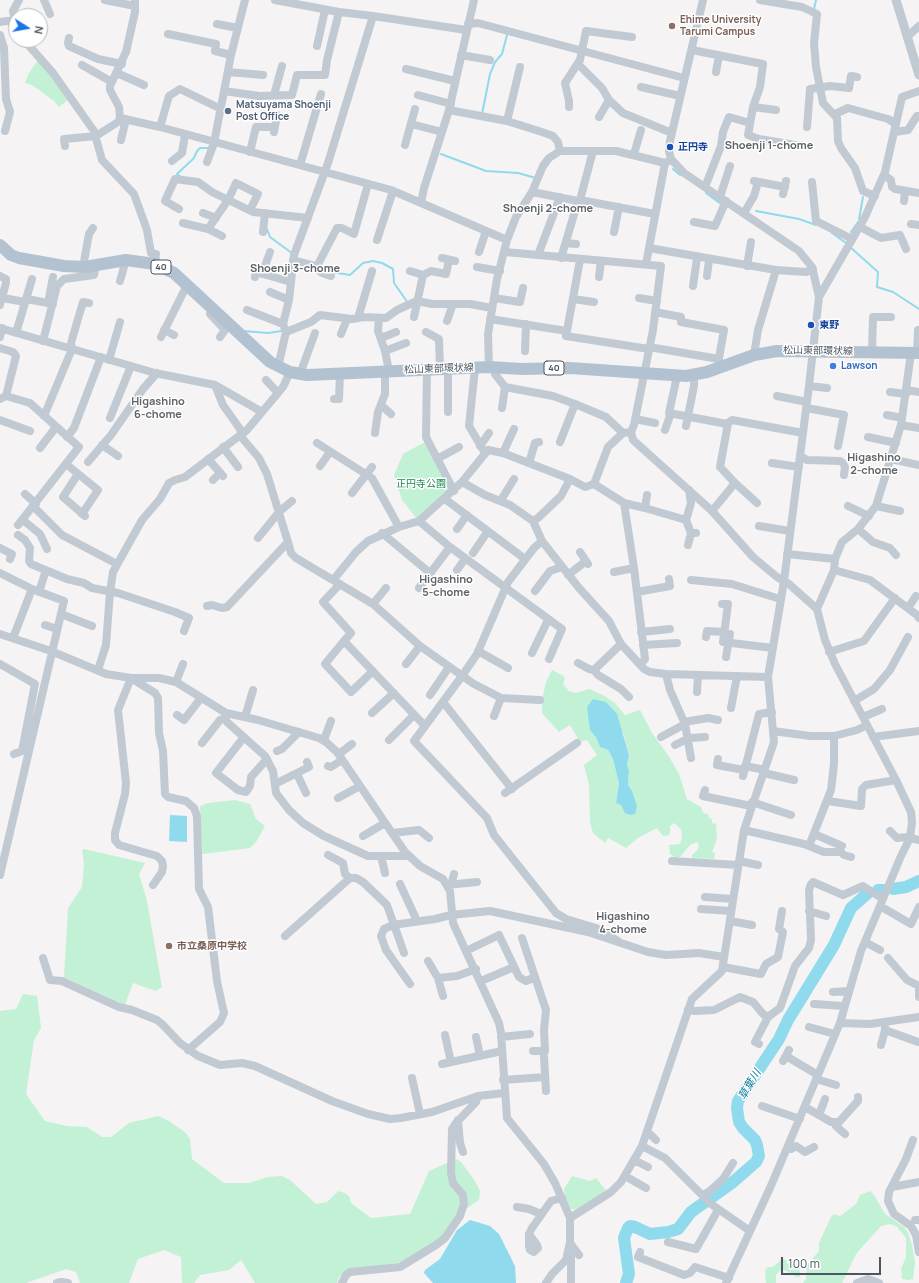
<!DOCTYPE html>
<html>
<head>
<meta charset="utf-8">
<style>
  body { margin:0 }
  #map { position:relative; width:919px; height:1283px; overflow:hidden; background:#f5f3f3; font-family:Manrope,sans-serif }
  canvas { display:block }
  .north { position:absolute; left:8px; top:8px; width:40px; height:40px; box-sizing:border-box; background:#fff; border:1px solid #b7bbc0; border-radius:50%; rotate:101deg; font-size:11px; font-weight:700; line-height:16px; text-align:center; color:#4a5661 }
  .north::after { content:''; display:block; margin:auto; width:14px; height:18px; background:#1a73e8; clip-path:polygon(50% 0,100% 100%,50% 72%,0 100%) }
  .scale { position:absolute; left:781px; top:1257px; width:100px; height:18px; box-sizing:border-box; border:2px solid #4a5661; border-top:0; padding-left:5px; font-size:12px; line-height:14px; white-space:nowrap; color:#4a5661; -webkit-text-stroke:3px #fff; paint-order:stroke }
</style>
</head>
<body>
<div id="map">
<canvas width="919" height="1283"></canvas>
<div class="north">N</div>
<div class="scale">100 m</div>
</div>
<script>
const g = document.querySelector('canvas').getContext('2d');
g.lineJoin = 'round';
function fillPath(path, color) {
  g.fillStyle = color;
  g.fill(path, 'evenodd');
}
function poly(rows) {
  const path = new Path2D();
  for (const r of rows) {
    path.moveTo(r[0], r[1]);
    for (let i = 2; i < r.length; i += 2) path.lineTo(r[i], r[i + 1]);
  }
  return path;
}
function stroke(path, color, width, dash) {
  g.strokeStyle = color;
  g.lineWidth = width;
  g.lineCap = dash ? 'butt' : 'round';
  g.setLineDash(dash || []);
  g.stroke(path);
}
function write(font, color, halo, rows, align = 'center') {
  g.font = font + ' Manrope,"Noto Sans JP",sans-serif';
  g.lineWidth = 3;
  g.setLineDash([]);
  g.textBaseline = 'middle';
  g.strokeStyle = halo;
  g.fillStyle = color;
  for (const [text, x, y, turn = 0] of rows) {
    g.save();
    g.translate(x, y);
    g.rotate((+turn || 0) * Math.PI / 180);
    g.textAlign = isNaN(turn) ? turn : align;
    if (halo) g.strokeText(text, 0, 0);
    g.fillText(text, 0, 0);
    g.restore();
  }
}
fillPath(poly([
  [38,60,69,99,59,107,54,101,32,85,25,83,29,73],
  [425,442,451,490,417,519,402,500,394,475,403,454],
  [552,670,562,675,565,678,563,684,569,691,576,693,589,689,603,695,615,703,625,715,640,710,652,733,668,755,679,774,687,799,701,807,703,813,708,814,709,818,712,819,712,823,716,824,717,839,712,852,715,853,714,859,692,858,692,855,698,849,699,845,697,842,690,845,680,857,674,857,670,854,669,845,680,844,682,838,681,829,674,823,670,826,670,834,667,836,663,836,657,828,638,838,626,848,608,838,605,843,593,833,590,822,589,785,584,765,597,755,587,740,580,742,570,725,559,732,542,713,542,700,546,682],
  [587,707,623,732,629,755,627,765,629,771,628,785,632,791,616,803,619,783,613,759,608,750,600,747],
  [235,800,250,804,256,819,265,826,256,842,250,848,202,854,200,806,208,803],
  [84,849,145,863,139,874,147,901,162,987,156,991,133,983,125,1005,64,977,68,908,82,887,84,864,82,850],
  [23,994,37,996,41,1028,34,1040,26,1094,45,1121,67,1126,87,1127,102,1137,111,1137,129,1123,158,1116,169,1121,186,1133,190,1139,192,1159,224,1183,249,1183,268,1177,282,1176,290,1180,316,1204,327,1202,338,1191,345,1193,349,1196,351,1203,371,1218,410,1214,429,1171,456,1159,461,1162,475,1181,480,1191,479,1200,463,1211,449,1231,432,1245,403,1262,347,1270,339,1277,337,1283,255,1283,241,1260,229,1270,200,1275,194,1283,182,1283,181,1257,164,1250,138,1259,129,1283,80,1283,76,1272,66,1269,26,1283,0,1283,0,1011,16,1009],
  [572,1176,590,1181,596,1178,606,1190,579,1210,571,1209,565,1200,564,1189],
  [870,1191,874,1195,885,1214,904,1227,908,1233,912,1245,915,1262,913,1279,908,1280,902,1279,901,1269,906,1257,906,1238,897,1227,890,1224,881,1226,856,1254,842,1283,796,1283,803,1283,806,1279,807,1265,819,1251,819,1243,831,1217,834,1214,840,1216,847,1211,856,1204,860,1195],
  [782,1259,790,1261,797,1265,801,1274,799,1277,796,1277,785,1270,779,1271,776,1275,776,1283,766,1283,765,1270,768,1267,773,1267]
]), '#c3f1d5');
fillPath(poly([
  [593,699,606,702,617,714,629,755,627,765,629,771,628,785,632,791,637,806,635,814,630,815,625,813,621,805,616,803,619,783,613,759,608,750,600,747,596,737,590,730,587,707],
  [170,815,187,816,187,842,169,841],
  [470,1220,490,1226,499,1234,515,1266,516,1283,433,1283,424,1273,425,1270,440,1259,457,1230]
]), '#90daee');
stroke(poly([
  [814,9,816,0],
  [482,114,490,74,495,62,502,54,507,35],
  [441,154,486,171,518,173,536,178],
  [673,169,680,175],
  [181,177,177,174,194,158,197,151,200,148,209,148],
  [706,193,721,204],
  [756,211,799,219,816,225],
  [859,219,863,197],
  [267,229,270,237,293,254],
  [851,232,858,222],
  [832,233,846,243],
  [850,247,878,272,877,287,893,292,919,309],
  [331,272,350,275,363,263,373,261,382,263,393,269,394,283,408,303],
  [243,331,268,333,282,331]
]), '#90daee', 2);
stroke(poly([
  [893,889,906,887,919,881],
  [878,890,883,890],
  [626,1283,629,1274,624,1238,628,1228,630,1226,635,1227,650,1234,668,1232,678,1229,691,1212,733,1182,756,1162,759,1156,757,1145,755,1140,743,1128,739,1122,737,1108,738,1101,779,1039,788,1020,834,945,851,908,868,893]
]), '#90daee', 12);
stroke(poly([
  [44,0,50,14],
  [105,0,135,6],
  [275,0,339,12,373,16,466,30],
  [760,0,802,7,817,14,814,43,816,67,823,103,837,118,838,141,841,148,855,168,862,188,863,191,875,196],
  [0,22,14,20],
  [217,24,238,28],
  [468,24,478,23,684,78],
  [16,27,13,11,19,0],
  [168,34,216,44,215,51,231,55],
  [0,35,4,48,6,99,10,112,5,131],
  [907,37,919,26],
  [69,38,68,43,69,46,98,59,122,64],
  [24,40,53,73,94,131,102,160,134,194,147,230,151,253,156,254,155,264],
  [317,46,325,10],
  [692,50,763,64,760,87,753,107,748,135,759,139,801,146],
  [461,55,490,60],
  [578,64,602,88,609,100,623,113,672,133],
  [82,65,112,82],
  [406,69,455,81],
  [228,72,263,75],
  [716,72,719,55],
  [117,73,144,85],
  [641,87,680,96],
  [224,91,259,96,292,95,297,75,325,75,327,60,339,12],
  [274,95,282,66],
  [418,95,451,104],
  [569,107,569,101,565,83,580,60,586,31,632,37],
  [753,107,776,110],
  [449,110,507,121,542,132,553,136,558,142,560,151],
  [835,114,848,108,888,119,896,124],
  [599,117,609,100],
  [120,118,160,127,391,190,507,240],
  [507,121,520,67],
  [411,124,442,132],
  [160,127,169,96,180,89,221,109],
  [807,127,810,89,830,86,849,88,851,76,857,77],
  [274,132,277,115],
  [894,132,908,130,917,116,919,116],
  [121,140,126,119],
  [405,145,415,109],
  [65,146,64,139,96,136,118,122,120,118,119,107,110,90,110,86,126,52,135,12,135,0],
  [593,151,580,200,655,214],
  [250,152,256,127,275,127],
  [634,154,641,130],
  [172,161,182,153,185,135],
  [207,162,214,143,231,55,245,0],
  [300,165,321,94],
  [884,175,891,180,892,187,895,189,919,193],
  [754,181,785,187],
  [812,182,816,221,852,239],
  [705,187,721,146,723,132,729,117,750,123],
  [532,192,578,201],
  [783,194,786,181],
  [720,197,730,166],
  [904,201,905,191],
  [421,203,424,188,449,110,474,0],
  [179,209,165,201,175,179,198,182,212,192,253,212,308,218],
  [203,213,216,218],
  [744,213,754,196,758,182],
  [694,222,715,226,726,201],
  [183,223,208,229,222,236],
  [911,224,919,225],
  [860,227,881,238,900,235,906,249],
  [208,229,228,200,236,183,258,194,250,210],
  [263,232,265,213],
  [614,232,619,207],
  [377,240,393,191],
  [566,243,576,244],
  [649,248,776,270,758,330,754,355],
  [479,252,486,231],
  [505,252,661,266,653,330,634,425,631,432,633,440,712,511,753,557,777,577,789,584,817,609,825,640,835,664,896,780,911,812,912,822,910,838,901,856,861,951,840,1023,770,1188,726,1283],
  [538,255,560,197],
  [442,258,455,261],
  [561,258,578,201,580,200],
  [293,260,312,265,322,273,331,276],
  [580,260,566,336,649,349],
  [646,264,665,163,669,161],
  [747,266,751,242],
  [83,267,89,234,93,228],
  [477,267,500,271],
  [316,268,337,228,342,228,354,234,368,184],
  [776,270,806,272,813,269],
  [410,271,423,275],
  [262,274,270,252],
  [0,276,6,279,6,283,0,305],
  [707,276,709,260],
  [255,277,256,272,291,282],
  [599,277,601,261],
  [120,281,126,260],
  [693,286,697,258],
  [270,292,289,300],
  [819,297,865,217,885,172,902,97,919,91],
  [3,298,25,302],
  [49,298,53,277],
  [494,298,520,302,523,288],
  [639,298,657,301],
  [27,299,53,304],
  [573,299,594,302],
  [213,310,210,314,225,330,220,337],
  [247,310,283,324],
  [655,312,681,317,681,322,724,330,717,369],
  [414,317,423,275,431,271,446,274,449,260],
  [358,318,372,271],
  [379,318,378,331,385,351,389,371],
  [490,319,567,331],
  [447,321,453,304],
  [0,328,155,373,215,385,223,405,240,429,243,439,259,458,267,474,288,542,291,553,296,558,373,604,420,646,474,684,501,698,540,700],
  [164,330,174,335],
  [286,332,311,322,320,315,352,319,363,317,386,318,397,310,417,301,432,304,470,304,492,308],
  [426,332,439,339,440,369],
  [16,333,32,279],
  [341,334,347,319],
  [0,337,2,328],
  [161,337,187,285],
  [381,338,396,332],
  [43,341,57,286,64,279,94,275,96,266],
  [649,347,719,359],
  [0,348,13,352,16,356,6,396],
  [385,351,406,343],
  [525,351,526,324],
  [872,352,873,317,891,317],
  [917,353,918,330],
  [109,360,120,322],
  [278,367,286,332,283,324,289,300,294,255,328,163,373,16],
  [489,367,488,334,497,279,507,240,516,217,532,192,543,166,549,158,560,151,616,151,665,163],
  [493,367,495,374,505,387,502,408],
  [448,368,448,412],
  [475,368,469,426,485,453],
  [427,369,426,437,454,491],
  [300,374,315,333],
  [677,376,669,413,727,424],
  [266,380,278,393],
  [215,385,262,412],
  [809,386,827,388],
  [505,387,553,396,575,404,606,417,623,433],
  [907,390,919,392],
  [890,392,906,394],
  [777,396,807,402],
  [0,399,6,396,30,403,79,447,18,525],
  [334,399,339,399,340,374],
  [381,405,391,414],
  [807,408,844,415,838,446],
  [887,415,902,418],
  [44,416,72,349,71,343,83,302,89,303],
  [110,418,131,366],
  [635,419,655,423],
  [0,420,30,431],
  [901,425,919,428],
  [686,426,694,386,694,375],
  [665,430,671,413],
  [375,433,378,412,385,394,385,371],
  [67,437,74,428,101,357],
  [868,437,896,443],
  [560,442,575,404],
  [317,443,372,478,399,527],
  [102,445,118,456],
  [480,446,489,433],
  [223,447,238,467],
  [40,448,56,427],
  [503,453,514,429],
  [800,456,807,460,840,461,843,463,845,467,844,475],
  [208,459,223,476],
  [437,459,459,447],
  [891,459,919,465],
  [88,462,111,435,143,389,157,373],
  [529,463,535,443,539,442],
  [772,463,799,467],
  [66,464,98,490,82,514],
  [320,466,330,452],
  [78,474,63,497,85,516],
  [213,480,220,473],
  [462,482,488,450,503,453,570,479],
  [594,484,624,503,634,568,645,659,641,664],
  [689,490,691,503,686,520,691,533],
  [352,493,372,467],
  [25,494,36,504],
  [445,499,525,559],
  [501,500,514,479],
  [624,503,645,508,647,495],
  [757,503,735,483,720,467,728,423,732,420,803,433],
  [848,506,869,516],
  [876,506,900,511],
  [34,507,62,535,117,564],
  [645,508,686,520],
  [712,511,735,483],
  [23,520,40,534,47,549],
  [419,521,450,547,562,629,549,659],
  [533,521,538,518,561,496,570,479,585,487,594,484,608,447,623,433,631,432],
  [759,526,790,531],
  [457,529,467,515],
  [858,529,873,542,890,548,896,555],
  [382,533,430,573],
  [18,535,25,540,30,548,29,561,31,564,67,579,84,583,92,588,118,593,175,612,189,618,184,631],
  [258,538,279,512,292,501],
  [542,541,534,548,508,582,477,654,462,676,414,741,487,818,494,835,556,913,566,919,596,928,618,941],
  [688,545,691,533,696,533],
  [0,548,12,554,10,559],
  [580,552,588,564],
  [473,553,488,531],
  [787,554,835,559],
  [457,570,465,559],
  [834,570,870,580,917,615,919,618],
  [614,572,634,568],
  [0,573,32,589,64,601,0,875],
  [568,575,586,561],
  [334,579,356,552,368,541,399,527,419,521,462,482,485,495,510,505,533,521,542,541,579,588,609,621,621,644,644,669,650,672,666,674,768,677],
  [691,580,732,584,780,599],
  [340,584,323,602,351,633,344,641,425,726],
  [419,588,450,547],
  [535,591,550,571,562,567],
  [39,592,46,570],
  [637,592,670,586,669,579],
  [373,604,386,588],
  [722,604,728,604,723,642,773,648],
  [207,606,212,605,222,608,227,607,288,542],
  [908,608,916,596],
  [817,609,834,570,835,559,842,542,858,529,876,506,901,425,911,353],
  [61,614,92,626],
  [45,625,57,629],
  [641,632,670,629],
  [0,634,51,651,106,674,131,678,159,678,176,682,226,713,258,720,319,738,326,742,337,752,405,852,420,866,443,879,450,891,453,923,499,1023,501,1033,507,1118,544,1164,555,1183,570,1218,570,1242,566,1260,552,1274,546,1283],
  [706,637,707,631,724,632],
  [13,638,32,589],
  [344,641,325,664,351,692,373,671],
  [621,644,594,670,598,675,621,689,629,697],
  [643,645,677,643],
  [478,651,508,668],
  [829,652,864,641,895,598],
  [532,653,548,620],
  [726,657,730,634],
  [578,663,589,669,594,670],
  [0,664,35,684,22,751,14,754],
  [406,664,420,646],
  [98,670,106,645,110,592,113,572,142,520,160,499,169,483,175,480,185,477,247,430,283,387,290,372],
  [666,674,670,690,685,724,691,758],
  [176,682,183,664],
  [697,692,698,675],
  [430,695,449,667],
  [854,701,874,689,890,670,908,637],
  [443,702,512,789],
  [731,708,737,676],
  [372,713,394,693],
  [177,715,184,720,201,698],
  [494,716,501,698],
  [245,717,253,690],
  [863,717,882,709],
  [225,718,227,722,265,756,273,771,276,793,289,810,303,823,324,836,368,856,407,856],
  [684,722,708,718,718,720],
  [773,731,810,736,834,736,857,730,867,725],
  [244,737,216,773,238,790,246,792,250,786,251,777,267,759],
  [661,737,685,724],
  [873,737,919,731],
  [324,740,331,721],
  [389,740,414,715],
  [202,743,220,720,225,718,226,713],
  [675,745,689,738,705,737],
  [277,751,282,749,299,732],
  [339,754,352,744],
  [718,759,717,765,744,770],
  [328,766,331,767,342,760],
  [745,766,765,770],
  [764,773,794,780],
  [297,774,306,793],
  [743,776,759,714,772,712],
  [275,784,309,767,307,762],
  [705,790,703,796,751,806],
  [505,793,577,743],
  [338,798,360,786],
  [828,801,861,806,862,789,866,785,896,780],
  [752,802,791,815],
  [744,830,804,844,824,852,841,852,844,855,851,857],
  [890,831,897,838,907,837,919,840],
  [392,833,419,830,429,838],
  [814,834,842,846],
  [363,836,385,823],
  [809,846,831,790,834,764,834,736],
  [328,855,343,863,345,874,350,878],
  [381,856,385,873],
  [672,861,738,865],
  [739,861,758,865],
  [400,884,417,921],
  [153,885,162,872,163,866,162,861,157,856,119,845,115,840,115,833,125,794,126,783,118,710,131,678,155,693,158,698,159,733,163,751,165,794,168,797,186,801,194,808,197,816,199,889,208,907,217,981,224,1013,220,1022,188,1050],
  [447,885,477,882],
  [451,885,454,874],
  [705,897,733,899],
  [880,906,911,924,919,907],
  [701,909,731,911],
  [809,911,826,916],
  [730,921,752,925],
  [285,936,350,878,356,878,363,882,387,905,404,953],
  [522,938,546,1010,544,1030,545,1051,533,1051],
  [865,942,880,950],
  [466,951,499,935,519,977,526,981,535,977],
  [43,958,50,980,62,981,119,1007,132,1010,157,1020,162,1024,180,1043,198,1056,220,1065,242,1063,255,1066,332,1101,368,1114,390,1119,401,1118,432,1112,478,1096,504,1093],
  [888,958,907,980,919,986],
  [428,961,438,978,443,996],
  [723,967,761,974,766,964,778,957,783,932,779,929,782,911],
  [438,978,457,976,476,969],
  [481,981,514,967],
  [410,984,386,950,381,936,384,929,393,925,435,919,451,915,490,911,588,932,648,952,666,955,699,953,724,957],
  [919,990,919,997],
  [833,992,848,991],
  [814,1004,844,1006],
  [688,1009,694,1011,714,1010,740,997,753,1002,763,1014,768,1017,780,1008,795,966,809,948,811,940,809,890,811,884,813,882,843,895,863,886,883,899],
  [840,1023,870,1024,919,1017],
  [809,1027,835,1034],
  [885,1030,918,1042],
  [445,1035,451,1062],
  [476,1037,480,1056],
  [501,1037,530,1034],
  [759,1044,755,1042,768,1017],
  [881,1045,885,1030,885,1025],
  [786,1056,818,1075],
  [544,1057,546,1091],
  [783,1061,789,1050],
  [442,1064,502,1051],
  [412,1078,420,1114],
  [816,1079,836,1085],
  [503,1080,545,1077],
  [762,1106,800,1119],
  [805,1107,831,1122,839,1122,858,1101,858,1097],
  [819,1115,825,1099],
  [458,1120,460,1143,463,1152],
  [836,1123,836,1126,845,1134],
  [647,1131,656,1140],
  [913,1140,906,1159,889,1192,888,1201,894,1214,911,1226,916,1235,919,1252],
  [642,1146,665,1158,711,1204,750,1231],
  [788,1147,791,1149,796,1146,805,1152,814,1147],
  [634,1160,648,1167],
  [625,1176,646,1188],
  [892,1187,919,1182],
  [703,1195,710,1191,723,1179,733,1163],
  [517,1207,529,1209,541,1214],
  [570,1218,611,1192,621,1182,642,1146,692,999,722,971,744,830,774,742,768,677,784,581,809,386,819,297,812,267,799,251,684,173,671,159,669,151,670,141,703,0],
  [915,1220,919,1220],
  [529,1234,537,1245,538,1248,534,1252,530,1250,529,1246,529,1234,532,1228,551,1201,562,1198],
  [668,1242,696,1249,718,1210],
  [570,1243,579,1255],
  [640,1252,638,1257,684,1275,690,1273,695,1267,729,1278],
  [57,1283,61,1282,68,1283],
  [342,1283,346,1275,350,1272,400,1267,436,1245,445,1238,460,1216,464,1204,463,1195,453,1183,451,1173,452,1129,456,1123,476,1102,478,1096],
  [571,1283,571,1252],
  [857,1283,868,1279,879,1283]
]), '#c1cad2', 8);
stroke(poly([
  [896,0,919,75]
]), '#c1cad2', 9);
stroke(poly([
  [0,245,11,255,19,258,64,266,85,267,126,260,155,264,174,273,270,362,290,372,307,375,489,367,522,369,570,368,686,376,707,372,754,355,777,351,919,353]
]), '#b3c2d1', 12);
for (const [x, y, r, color] of [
  [672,26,4,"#8d6e63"],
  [228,111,4,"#5c6f8a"],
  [670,147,4,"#1a4fb4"],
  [811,325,4,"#1a4fb4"],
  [833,366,4,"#3f7fe0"],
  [169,946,4,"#8d6e63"]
]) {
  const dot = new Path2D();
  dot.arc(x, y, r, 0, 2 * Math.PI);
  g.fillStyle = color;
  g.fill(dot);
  stroke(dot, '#fff', 1.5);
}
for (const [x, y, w] of [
  [161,267,20],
  [554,368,20]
]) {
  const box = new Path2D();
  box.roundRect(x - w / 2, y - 7, w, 14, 3);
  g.fillStyle = '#fff';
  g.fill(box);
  stroke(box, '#4a5661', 1);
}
write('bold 9px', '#4a5661', null, [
  ["40",161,267],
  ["40",554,368]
]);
write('bold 10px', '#785e54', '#fff', [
  ["Ehime University",680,20],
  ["Tarumi Campus",680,32],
  ["市立桑原中学校",177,946]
], 'left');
write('bold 10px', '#4e5e75', '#fff', [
  ["Matsuyama Shoenji",236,105],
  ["Post Office",236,117]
], 'left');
write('bold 10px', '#164399', '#fff', [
  ["正円寺",678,147],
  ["東野",819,325]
], 'left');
write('10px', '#4a5661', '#fff', [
  ["松山東部環状線",818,351,1],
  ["松山東部環状線",439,369,-2]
]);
write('bold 10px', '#366cbe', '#fff', [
  ["Lawson",841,366]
], 'left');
write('10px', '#17864f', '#fff', [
  ["正円寺公園",421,484]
]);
write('bold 11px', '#5f6368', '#fff', [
  ["Shoenji 1-chome",769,146],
  ["Shoenji 2-chome",548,209],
  ["Shoenji 3-chome",295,269],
  ["Higashino",158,402],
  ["6-chome",158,415],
  ["Higashino",874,458],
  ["2-chome",874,471],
  ["Higashino",446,580],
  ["5-chome",446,593],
  ["Higashino",623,917],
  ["4-chome",623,930]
]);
write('italic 11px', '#0c7c9b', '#fff', [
  ["草葉川",750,1085,-59]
]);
</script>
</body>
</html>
